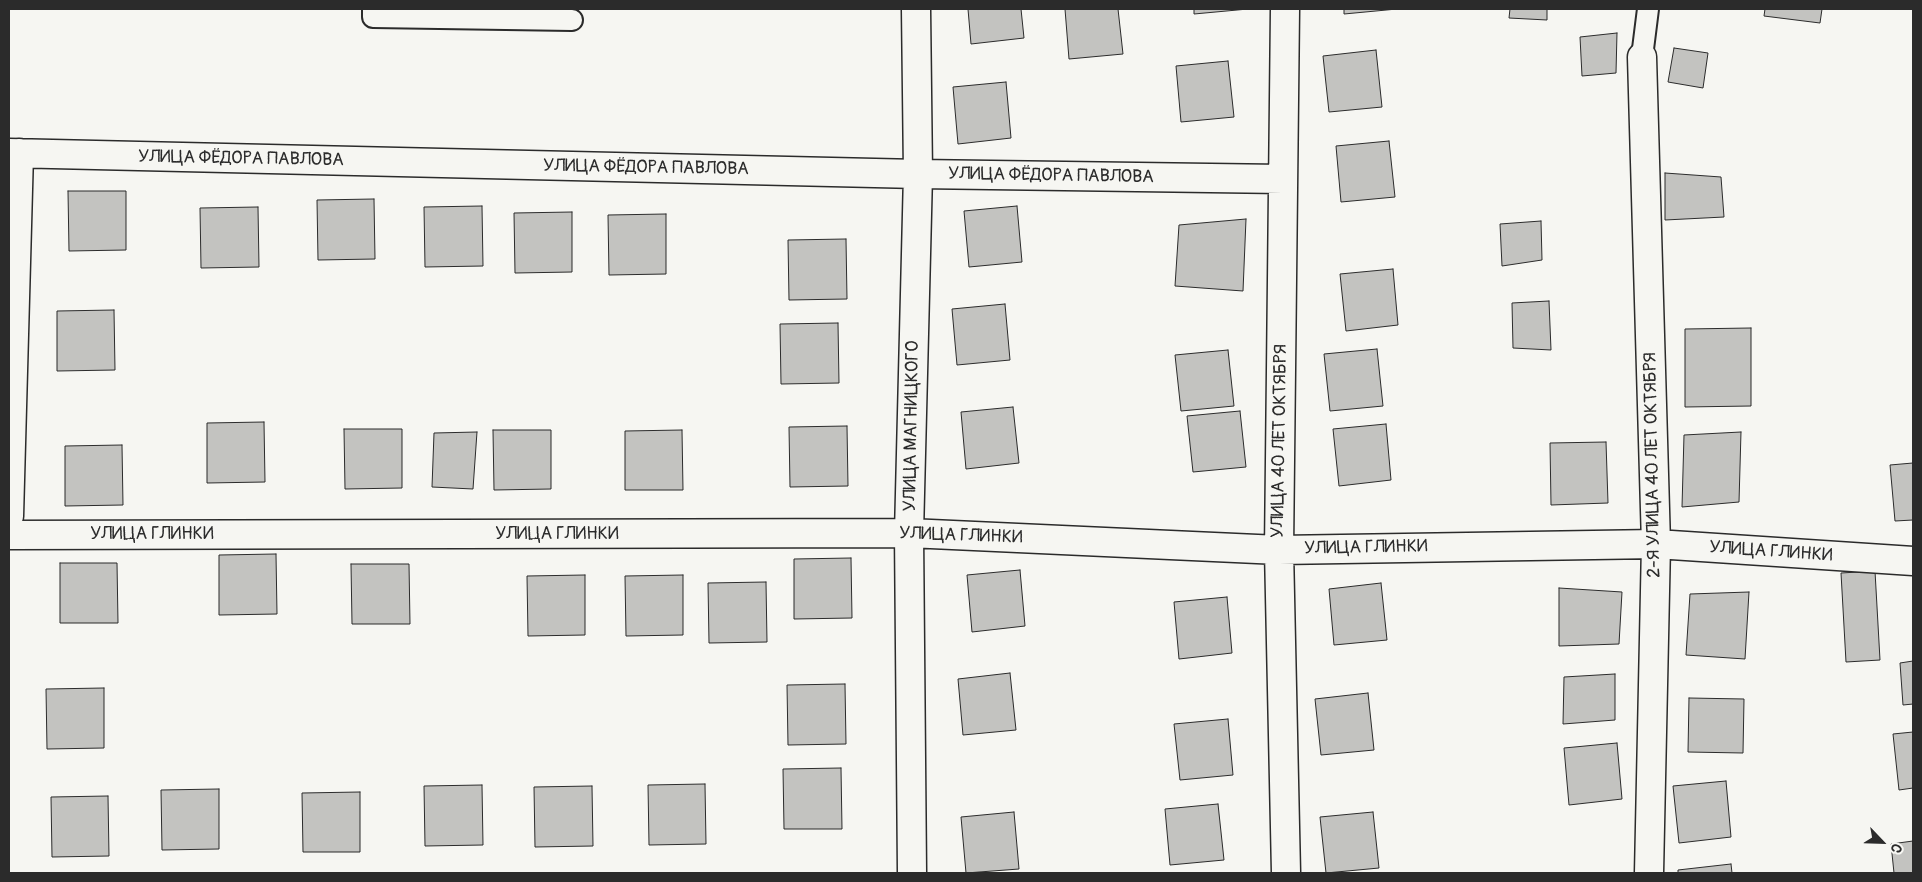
<!DOCTYPE html>
<html>
<head>
<meta charset="utf-8">
<style>
  body { margin:0 }
  #map { position:relative; width:1922px; height:882px; overflow:hidden; background:#f6f6f2; font-family:Pangolin,sans-serif }
  canvas { display:block }
  .frame { position:absolute; inset:0; border:10px solid #2b2b2b; pointer-events:none }
  .north { position:absolute; left:1857px; top:817px; width:50px; height:50px; -webkit-text-stroke:4px #f6f6f2; paint-order:stroke; rotate:114deg; font-size:14px; font-weight:700; line-height:20px; text-align:center; color:#2b2b2b }
  .north::after { content:''; display:block; margin:auto; width:18px; height:22px; background:#2b2b2b; clip-path:polygon(50% 0,100% 100%,50% 72%,0 100%) }
</style>
</head>
<body>
<div id="map">
<canvas width="1922" height="882"></canvas>
<div class="frame"></div>
<div class="north">С</div>
</div>
<script>
const g = document.querySelector('canvas').getContext('2d');
g.lineJoin = 'round';
function fillPath(path, color) {
  g.fillStyle = color;
  g.fill(path, 'evenodd');
}
function poly(rows) {
  const path = new Path2D();
  for (const r of rows) {
    path.moveTo(r[0], r[1]);
    for (let i = 2; i < r.length; i += 2) path.lineTo(r[i], r[i + 1]);
  }
  return path;
}
function stroke(path, color, width, dash) {
  g.strokeStyle = color;
  g.lineWidth = width;
  g.lineCap = dash ? 'butt' : 'round';
  g.setLineDash(dash || []);
  g.stroke(path);
}
function write(font, color, halo, rows, align = 'center') {
  g.font = font + ' Pangolin,sans-serif';
  g.lineWidth = 4.5;
  g.setLineDash([]);
  g.textBaseline = 'middle';
  g.strokeStyle = halo;
  g.fillStyle = color;
  for (const [text, x, y, turn = 0] of rows) {
    g.save();
    g.translate(x, y);
    g.rotate((+turn || 0) * Math.PI / 180);
    g.textAlign = isNaN(turn) ? turn : align;
    if (halo) g.strokeText(text, 0, 0);
    g.fillText(text, 0, 0);
    g.restore();
  }
}
const building = poly([
  [968,9,1021,9,1024,38,971,44,968,9],
  [1065,9,1118,9,1123,54,1069,59,1065,9],
  [1194,9,1248,9,1194,14,1194,9],
  [1344,9,1397,9,1344,14,1344,9],
  [1510,9,1547,9,1547,20,1509,18,1510,9],
  [1765,9,1822,9,1820,23,1764,16,1765,9],
  [1617,33,1616,73,1582,76,1580,37,1617,33],
  [1674,48,1708,53,1703,88,1668,82,1674,48],
  [1376,50,1382,107,1329,112,1323,56,1376,50],
  [1228,61,1234,117,1181,122,1176,66,1228,61],
  [1006,82,1011,138,958,144,953,87,1006,82],
  [1389,141,1395,197,1341,202,1336,146,1389,141],
  [1665,173,1721,177,1724,217,1665,220,1665,173],
  [68,191,126,191,126,250,69,251,68,191],
  [374,199,375,259,318,260,317,200,374,199],
  [482,206,483,266,425,267,424,207,482,206],
  [1017,206,1022,262,969,267,964,211,1017,206],
  [258,207,259,267,201,268,200,208,258,207],
  [572,212,572,272,515,273,514,213,572,212],
  [666,214,666,274,609,275,608,215,666,214],
  [1246,219,1243,291,1175,286,1179,225,1246,219],
  [1541,221,1542,260,1502,266,1500,224,1541,221],
  [846,239,847,299,789,300,788,240,846,239],
  [1393,269,1398,325,1346,331,1340,274,1393,269],
  [1549,301,1551,350,1513,348,1512,303,1549,301],
  [1005,304,1010,360,957,365,952,309,1005,304],
  [114,310,115,370,57,371,57,311,114,310],
  [838,323,839,383,781,384,780,324,838,323],
  [1751,328,1751,406,1685,407,1685,329,1751,328],
  [1377,349,1383,406,1330,411,1324,354,1377,349],
  [1228,350,1234,406,1181,411,1175,355,1228,350],
  [1013,407,1019,463,966,469,961,412,1013,407],
  [1240,411,1246,467,1193,472,1187,416,1240,411],
  [264,422,265,482,207,483,207,423,264,422],
  [1386,424,1391,480,1339,486,1333,429,1386,424],
  [847,426,848,486,790,487,789,427,847,426],
  [344,429,402,429,402,488,345,489,344,429],
  [493,430,551,430,551,489,494,490,493,430],
  [682,430,683,490,625,490,625,431,682,430],
  [477,432,473,489,432,487,434,433,477,432],
  [1741,432,1739,502,1682,507,1684,435,1741,432],
  [1606,442,1608,503,1551,505,1550,443,1606,442],
  [122,445,123,505,65,506,65,446,122,445],
  [1913,463,1913,520,1895,521,1890,465,1913,463],
  [276,554,277,614,219,615,219,555,276,554],
  [851,558,852,618,794,619,794,559,851,558],
  [60,563,117,563,118,623,60,623,60,563],
  [351,564,409,564,410,624,352,624,351,564],
  [1020,570,1025,626,972,632,967,575,1020,570],
  [1875,571,1880,660,1846,662,1841,573,1875,571],
  [585,575,585,635,528,636,527,576,585,575],
  [683,575,683,635,626,636,625,576,683,575],
  [766,582,767,642,709,643,708,583,766,582],
  [1381,583,1387,640,1334,645,1329,589,1381,583],
  [1559,588,1622,592,1619,644,1559,646,1559,588],
  [1749,592,1745,659,1686,655,1690,594,1749,592],
  [1227,597,1232,653,1179,659,1174,602,1227,597],
  [1913,661,1913,704,1903,705,1900,663,1913,661],
  [1010,673,1016,730,963,735,958,679,1010,673],
  [1615,674,1615,720,1563,724,1564,677,1615,674],
  [845,684,846,744,788,745,787,685,845,684],
  [104,688,104,748,47,749,46,689,104,688],
  [1368,693,1374,750,1321,755,1315,699,1368,693],
  [1689,698,1744,699,1743,753,1688,752,1689,698],
  [1228,719,1233,775,1180,780,1174,724,1228,719],
  [1913,732,1913,788,1899,790,1893,734,1913,732],
  [1617,743,1622,799,1569,805,1564,748,1617,743],
  [841,768,842,829,784,829,783,769,841,768],
  [1726,781,1731,837,1679,843,1673,786,1726,781],
  [705,784,706,844,649,845,648,785,705,784],
  [482,785,483,845,425,846,424,786,482,785],
  [592,786,593,846,535,847,534,787,592,786],
  [219,789,219,849,162,850,161,790,219,789],
  [360,792,360,852,303,852,302,793,360,792],
  [108,796,109,856,52,857,51,797,108,796],
  [1218,804,1224,860,1170,865,1165,809,1218,804],
  [1014,812,1019,869,966,873,961,817,1014,812],
  [1373,812,1379,868,1326,873,1320,817,1373,812],
  [1913,841,1913,873,1894,873,1891,844,1913,841],
  [1731,864,1732,873,1678,873,1678,870,1731,864]
]);
fillPath(building, '#c3c3c0');
stroke(building, '#2b2b2b', 1);
const service = poly([
  [373,9,373,17,572,20],
  [1642,57,1648,9]
]);
const minor = poly([
  [1285,9,1279,550,1286,873],
  [1642,57,1656,544,1649,873],
  [9,153,918,174,1283,179],
  [9,516,19,153],
  [9,535,909,533,1279,550,1656,544,1913,561],
  [912,873,909,533,918,174,916,9]
]);
stroke(service, '#2b2b2b', 24);
stroke(minor, '#2b2b2b', 31);
stroke(service, '#f6f6f2', 20);
stroke(minor, '#f6f6f2', 28);
write('18px', '#2b2b2b', '#f6f6f2', [
  ["УЛИЦА ФЁДОРА ПАВЛОВА",241,159,1],
  ["УЛИЦА ФЁДОРА ПАВЛОВА",646,168,1],
  ["УЛИЦА ФЁДОРА ПАВЛОВА",1051,176,1],
  ["УЛИЦА МАГНИЦКОГО",912,426,-89],
  ["УЛИЦА 40 ЛЕТ ОКТЯБРЯ",1280,441,-89],
  ["2-Я УЛИЦА 40 ЛЕТ ОКТЯБРЯ",1653,465,-91],
  ["УЛИЦА ГЛИНКИ",152,534],
  ["УЛИЦА ГЛИНКИ",557,534],
  ["УЛИЦА ГЛИНКИ",961,536,2],
  ["УЛИЦА ГЛИНКИ",1366,548,-1],
  ["УЛИЦА ГЛИНКИ",1771,552,4]
]);
</script>
</body>
</html>
